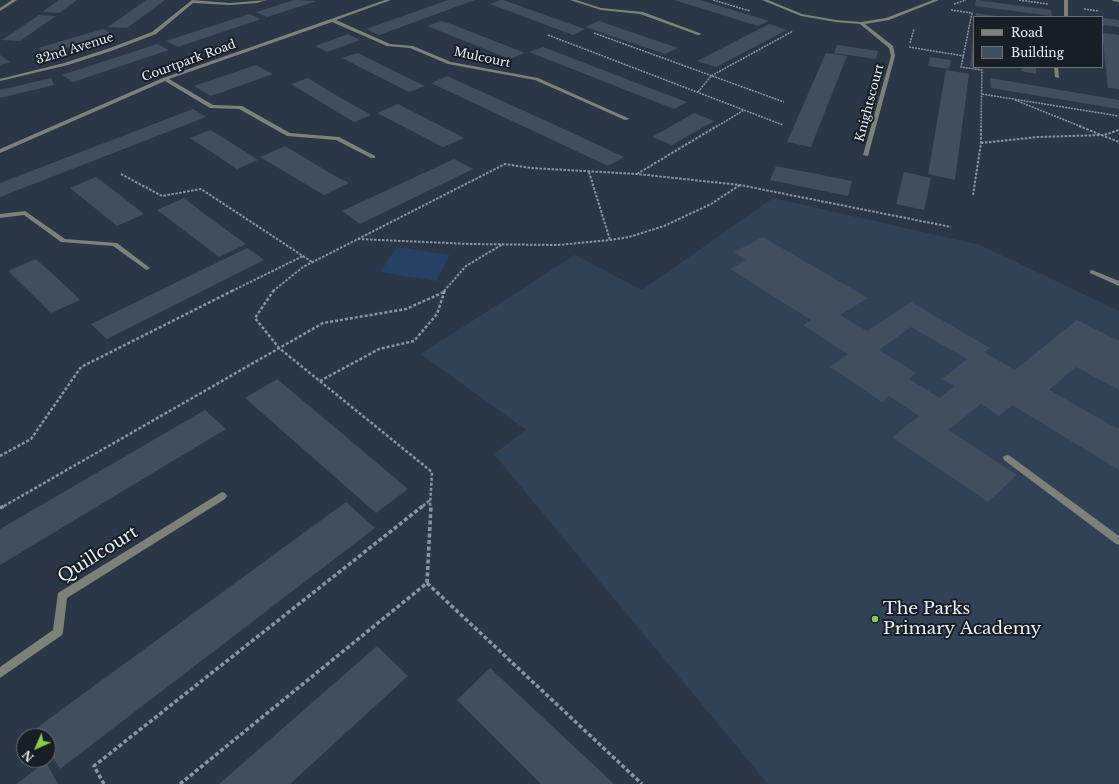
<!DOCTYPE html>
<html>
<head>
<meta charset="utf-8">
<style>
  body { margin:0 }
  #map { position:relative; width:1119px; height:784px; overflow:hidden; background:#2b3746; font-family:"Libre Baskerville",serif }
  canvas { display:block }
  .legend { position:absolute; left:973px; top:16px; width:130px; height:52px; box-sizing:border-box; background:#181e25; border:1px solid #6a7179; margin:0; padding:5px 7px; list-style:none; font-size:12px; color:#e6eef7 }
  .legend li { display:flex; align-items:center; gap:8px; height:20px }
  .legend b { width:20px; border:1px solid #6a7179 }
  .north { position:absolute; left:16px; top:728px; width:40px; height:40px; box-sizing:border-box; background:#181e25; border:1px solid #6a7179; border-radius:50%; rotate:225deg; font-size:11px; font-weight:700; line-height:16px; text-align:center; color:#e6eef7 }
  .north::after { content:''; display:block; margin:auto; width:14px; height:18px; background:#8bce46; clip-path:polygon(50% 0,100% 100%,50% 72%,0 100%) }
</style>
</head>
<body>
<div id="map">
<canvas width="1119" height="784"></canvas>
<ul class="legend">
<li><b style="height:5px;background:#7d8279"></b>Road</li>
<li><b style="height:11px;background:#414e5e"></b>Building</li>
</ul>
<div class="north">N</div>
</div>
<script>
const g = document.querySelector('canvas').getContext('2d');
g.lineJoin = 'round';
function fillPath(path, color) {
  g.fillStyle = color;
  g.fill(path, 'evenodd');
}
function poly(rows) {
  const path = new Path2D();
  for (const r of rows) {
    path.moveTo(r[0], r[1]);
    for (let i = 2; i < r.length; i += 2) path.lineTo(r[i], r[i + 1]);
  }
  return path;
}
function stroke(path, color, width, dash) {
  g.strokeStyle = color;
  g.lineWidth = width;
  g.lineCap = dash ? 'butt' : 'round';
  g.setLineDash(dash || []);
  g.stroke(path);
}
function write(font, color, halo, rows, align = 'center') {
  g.font = font + ' "Libre Baskerville",serif';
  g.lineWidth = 4;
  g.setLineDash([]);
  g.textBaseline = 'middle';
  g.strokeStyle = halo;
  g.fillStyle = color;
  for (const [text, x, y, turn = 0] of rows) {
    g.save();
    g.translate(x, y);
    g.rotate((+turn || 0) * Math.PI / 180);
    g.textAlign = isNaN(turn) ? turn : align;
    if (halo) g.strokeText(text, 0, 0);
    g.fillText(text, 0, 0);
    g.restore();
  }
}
fillPath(poly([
  [773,198,980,245,1119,311,1119,784,768,784,494,454,526,430,421,354,575,255,642,290]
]), '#324256');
fillPath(poly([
  [397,247,450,255,436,281,380,272]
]), '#254264');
fillPath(poly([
  [59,0,77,0,59,13,42,12],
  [146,0,165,0,127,28,108,27],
  [294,0,317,1,267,17,256,12],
  [448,0,475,0,379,35,366,29],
  [501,0,503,0,585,29,573,35,490,4],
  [674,0,700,0,769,21,758,26],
  [976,0,1051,10,1052,16,975,6],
  [976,13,997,16,997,17,976,17],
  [249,14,261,19,178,47,166,41],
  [39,15,56,16,20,41,2,40],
  [1102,18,1119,20,1119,27,1102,25],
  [441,21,451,24,525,53,510,59,427,26],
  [599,21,666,44,678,48,665,54,585,27],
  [769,24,787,30,716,67,697,61],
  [103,29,112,34,47,54,38,48],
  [1102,33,1119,35,1119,89,1108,88],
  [348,34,360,40,327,52,315,46],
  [973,38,974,38,974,67,970,66],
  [157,44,169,50,73,82,62,75],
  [837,45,857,48,878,51,876,59,834,53],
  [543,47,655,90,687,102,674,109,529,52],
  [358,53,390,69,425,86,409,92,342,58],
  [826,53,847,56,811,147,787,142],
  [0,55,3,57,10,62,0,65],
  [930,57,951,60,949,69,928,66],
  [256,65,273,74,211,96,194,86],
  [1022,67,1036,67,1036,74,1021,71],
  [946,70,969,74,955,180,928,174],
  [447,76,564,129,624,157,608,166,431,83],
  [51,78,54,85,0,98,0,90],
  [308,78,334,94,371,115,354,122,291,84],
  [990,78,1119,100,1119,109,991,88],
  [398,104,449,130,464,138,443,147,377,113],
  [193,109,206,117,0,197,0,183],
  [694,113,714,121,672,145,652,137],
  [210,130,219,135,258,160,237,169,190,138],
  [285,146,335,176,349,183,324,195,260,157],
  [454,159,473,169,360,224,342,211],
  [776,166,852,181,848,196,770,180],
  [904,172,931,178,924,210,896,204],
  [96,177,116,192,144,214,117,226,70,188],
  [184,198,207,216,246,244,219,257,157,210],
  [763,237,868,298,840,315,867,331,911,302,990,348,984,352,1015,370,1077,320,1119,341,1119,390,1076,367,1049,390,1118,429,1119,428,1119,470,1012,405,999,416,981,404,948,430,1017,475,988,502,892,437,919,416,889,396,882,402,830,367,848,354,803,325,811,320,730,269,746,260,734,252],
  [911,327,967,359,942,379,954,386,940,398,909,379,916,373,879,350],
  [247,248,264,260,107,339,91,324],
  [36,259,69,289,80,300,51,313,8,271],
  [277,379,344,435,408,489,376,513,245,398],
  [205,410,226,429,0,565,0,529],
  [346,502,375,528,60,769,48,750,48,736,39,736,35,729],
  [377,646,408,676,290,784,219,784],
  [490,668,520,696,614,784,541,784,457,700],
  [46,762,58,784,16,784]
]), '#414e5e');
stroke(poly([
  [713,0,750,11],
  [1019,0,1048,4],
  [954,4,966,0],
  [1084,9,1099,11],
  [951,10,972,13,961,67,982,70,981,127],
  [594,33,784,102],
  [548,35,783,125],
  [910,43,914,29],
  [909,47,964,56],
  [698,92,711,76,793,31],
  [982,94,1119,116],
  [1015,100,1082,127],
  [716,127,744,110]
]), '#8b95a1', 1.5, [2, 1]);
stroke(poly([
  [1079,126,1119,142],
  [981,143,1038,137,1104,135,1119,130],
  [589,172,610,240],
  [121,174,162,196,201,189,312,262],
  [637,174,717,126],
  [973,195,981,143,981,126],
  [358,239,470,244,558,245,610,240,629,237,664,226,711,204,740,185],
  [232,291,303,256],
  [273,291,303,267,505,164,531,168,637,174,740,185,951,227],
  [444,291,466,266,503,244]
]), '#8b95a1', 2, [2.5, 1.5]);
stroke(poly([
  [274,290,255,318,279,348,432,472,430,506],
  [320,381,379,349,414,341,437,314,445,290],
  [0,456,31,439,81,367,234,290],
  [4,506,323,323,406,309,444,292],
  [423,506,431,499]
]), '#8b95a1', 2.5, [3, 2]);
stroke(poly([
  [0,508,6,505],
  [427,583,642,784],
  [104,784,94,766,424,505],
  [180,784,427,583,431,505]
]), '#8b95a1', 3.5, [4, 2.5]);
fillPath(poly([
  [1007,455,1010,456,1119,536,1119,545,1116,544,1004,460,1003,458,1004,456,1007,455]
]), '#7d8279');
fillPath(poly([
  [12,0,17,0,0,11,0,8,12,0],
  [192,0,230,3,267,0,257,3,230,5,193,3,156,34,114,50,68,65,0,81,0,79,64,63,110,48,152,32,192,0],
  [385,0,391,0,336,20,390,44,413,46,451,62,538,78,630,119,625,120,535,80,448,64,410,48,387,46,332,22,169,79,213,105,242,106,290,133,339,137,375,156,375,158,371,158,336,140,287,136,239,109,210,108,165,81,0,153,0,149,163,78,385,0],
  [570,0,576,0,601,8,643,12,702,34,698,35,640,14,601,10,570,0],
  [762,0,768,0,802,14,836,20,861,22,886,18,933,0,939,0,889,20,865,24,893,46,895,56,868,156,863,155,891,56,889,48,860,24,836,22,801,16,762,0],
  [1064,0,1068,0,1068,17,1064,17,1064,0],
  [1112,0,1119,0,1119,2,1113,1,1112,0],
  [1054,67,1058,67,1059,78,1055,77,1054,67],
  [25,211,65,239,117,243,150,268,147,270,145,269,113,246,61,242,24,215,0,218,0,214,25,211],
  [1092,270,1119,281,1119,286,1090,273,1090,271,1092,270],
  [222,492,225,493,227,496,225,499,67,598,63,632,62,635,0,678,0,667,53,630,58,593,222,492]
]), '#7d8279');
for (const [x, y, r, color] of [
  [875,619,4,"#8bce46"]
]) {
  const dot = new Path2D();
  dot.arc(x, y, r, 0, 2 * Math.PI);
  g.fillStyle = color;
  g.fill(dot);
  stroke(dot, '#181e25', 1.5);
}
write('12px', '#e6eef7', '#181e25', [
  ["32nd Avenue",75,49,-17],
  ["Mulcourt",482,58,12],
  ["Courtpark Road",189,61,-20],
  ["Knightscourt",870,103,-75]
]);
write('17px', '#e6eef7', '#181e25', [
  ["Quillcourt",98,555,-32]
]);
write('17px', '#e6eef7', '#181e25', [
  ["The Parks",883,609],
  ["Primary Academy",883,629]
], 'left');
</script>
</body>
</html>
